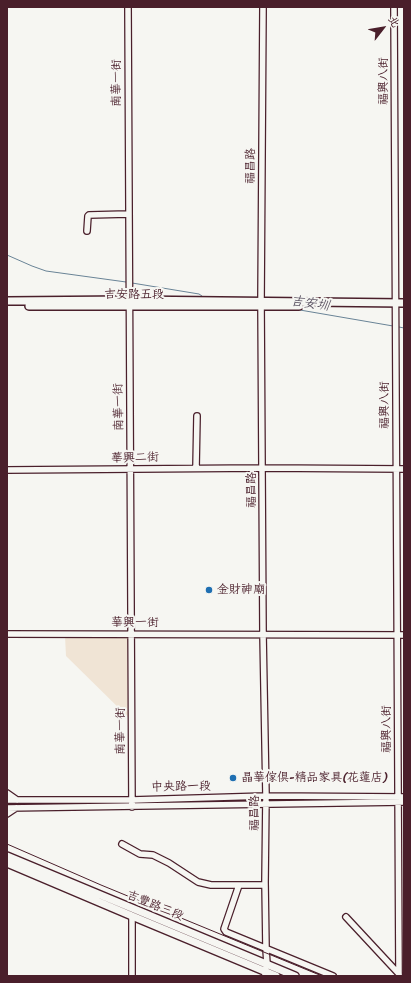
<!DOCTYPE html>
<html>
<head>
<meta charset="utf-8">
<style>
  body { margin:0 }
  #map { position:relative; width:411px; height:983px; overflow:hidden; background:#f6f6f2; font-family:Sriracha,"LXGW WenKai TC",sans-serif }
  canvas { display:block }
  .frame { position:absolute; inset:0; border:8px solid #4a1f2b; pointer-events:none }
  .north { position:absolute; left:363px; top:8px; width:40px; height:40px; -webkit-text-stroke:3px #f6f6f2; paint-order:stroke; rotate:59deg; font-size:11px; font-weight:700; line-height:16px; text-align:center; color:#4a1f2b }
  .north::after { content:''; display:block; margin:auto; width:14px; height:18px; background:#4a1f2b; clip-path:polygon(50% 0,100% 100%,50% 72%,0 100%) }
</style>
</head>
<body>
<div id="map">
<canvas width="411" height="983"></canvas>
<div class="frame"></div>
<div class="north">北</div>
</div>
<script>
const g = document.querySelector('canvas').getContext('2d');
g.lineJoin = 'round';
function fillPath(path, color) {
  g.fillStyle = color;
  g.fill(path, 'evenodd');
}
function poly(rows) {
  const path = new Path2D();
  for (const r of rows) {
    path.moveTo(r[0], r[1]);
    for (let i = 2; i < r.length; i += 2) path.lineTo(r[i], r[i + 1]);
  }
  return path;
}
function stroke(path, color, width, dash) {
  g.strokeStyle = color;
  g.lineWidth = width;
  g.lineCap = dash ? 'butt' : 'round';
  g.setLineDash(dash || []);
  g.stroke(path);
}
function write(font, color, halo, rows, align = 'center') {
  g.font = font + ' Sriracha,"LXGW WenKai TC",sans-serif';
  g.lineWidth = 4;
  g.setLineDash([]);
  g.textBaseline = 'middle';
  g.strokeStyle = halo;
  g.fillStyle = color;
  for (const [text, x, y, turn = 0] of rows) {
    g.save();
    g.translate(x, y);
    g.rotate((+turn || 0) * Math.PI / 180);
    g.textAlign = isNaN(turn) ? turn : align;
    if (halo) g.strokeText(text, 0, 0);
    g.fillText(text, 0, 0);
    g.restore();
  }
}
fillPath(poly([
  [65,636,130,636,130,719,66,656]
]), '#f0e4d5');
stroke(poly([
  [7,255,32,266,46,271,126,282],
  [132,283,199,294,202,296],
  [294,309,393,326],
  [399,327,404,328]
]), '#698396', 1);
const minor = poly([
  [128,7,132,807],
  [263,7,261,301,263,634,266,796,265,882,266,949,267,964,265,971,265,976],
  [394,7,399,976],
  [87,231,88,216,89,215,128,214],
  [196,468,197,416],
  [7,470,263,468,404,469],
  [7,634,404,635],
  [7,793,17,800],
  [7,800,132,800,266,796,404,797],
  [7,808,404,802],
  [7,814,16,808],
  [122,844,140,854,153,855,169,863,198,882,211,885,265,885],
  [239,885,224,929,226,932,333,976],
  [132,916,132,976],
  [346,917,399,974]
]);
const major = poly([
  [7,301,128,300,404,303],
  [29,306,299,306],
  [7,856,295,976],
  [7,863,132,916,276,976]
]);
stroke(minor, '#4a1f2b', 8);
stroke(major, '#4a1f2b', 10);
stroke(minor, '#f6f6f2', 5.5);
stroke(major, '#f6f6f2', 7);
stroke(poly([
  [7,844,101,885,322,976]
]), '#4a1f2b', 1);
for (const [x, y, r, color] of [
  [209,590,4,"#1f6fb2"],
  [233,778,4,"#1f6fb2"]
]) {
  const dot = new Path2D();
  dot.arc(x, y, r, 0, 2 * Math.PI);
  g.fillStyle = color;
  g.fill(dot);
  stroke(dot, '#f6f6f2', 1.5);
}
write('12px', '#4a1f2b', '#f6f6f2', [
  ["福興八街",384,81,-90],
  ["南華一街",117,83,-90],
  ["福昌路",251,166,-89],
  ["吉安路五段",134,295],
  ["福興八街",385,405,-90],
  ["南華一街",119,407,-91],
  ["華興二街",135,458,-1],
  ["福昌路",252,490,-90],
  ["華興一街",135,623],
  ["福興八街",387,729,-90],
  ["南華一街",121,731,-90],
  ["中央路一段",181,787,-1],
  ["福昌路",255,813,-90],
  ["吉豐路三段",155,906,22]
]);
write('12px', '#4a1f2b', '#f6f6f2', [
  ["金財神廟",217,590],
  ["晶華傢俱-精品家具(花蓮店)",241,778]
], 'left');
write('italic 13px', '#595161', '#f6f6f2', [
  ["吉安圳",310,304,8]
]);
</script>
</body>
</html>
